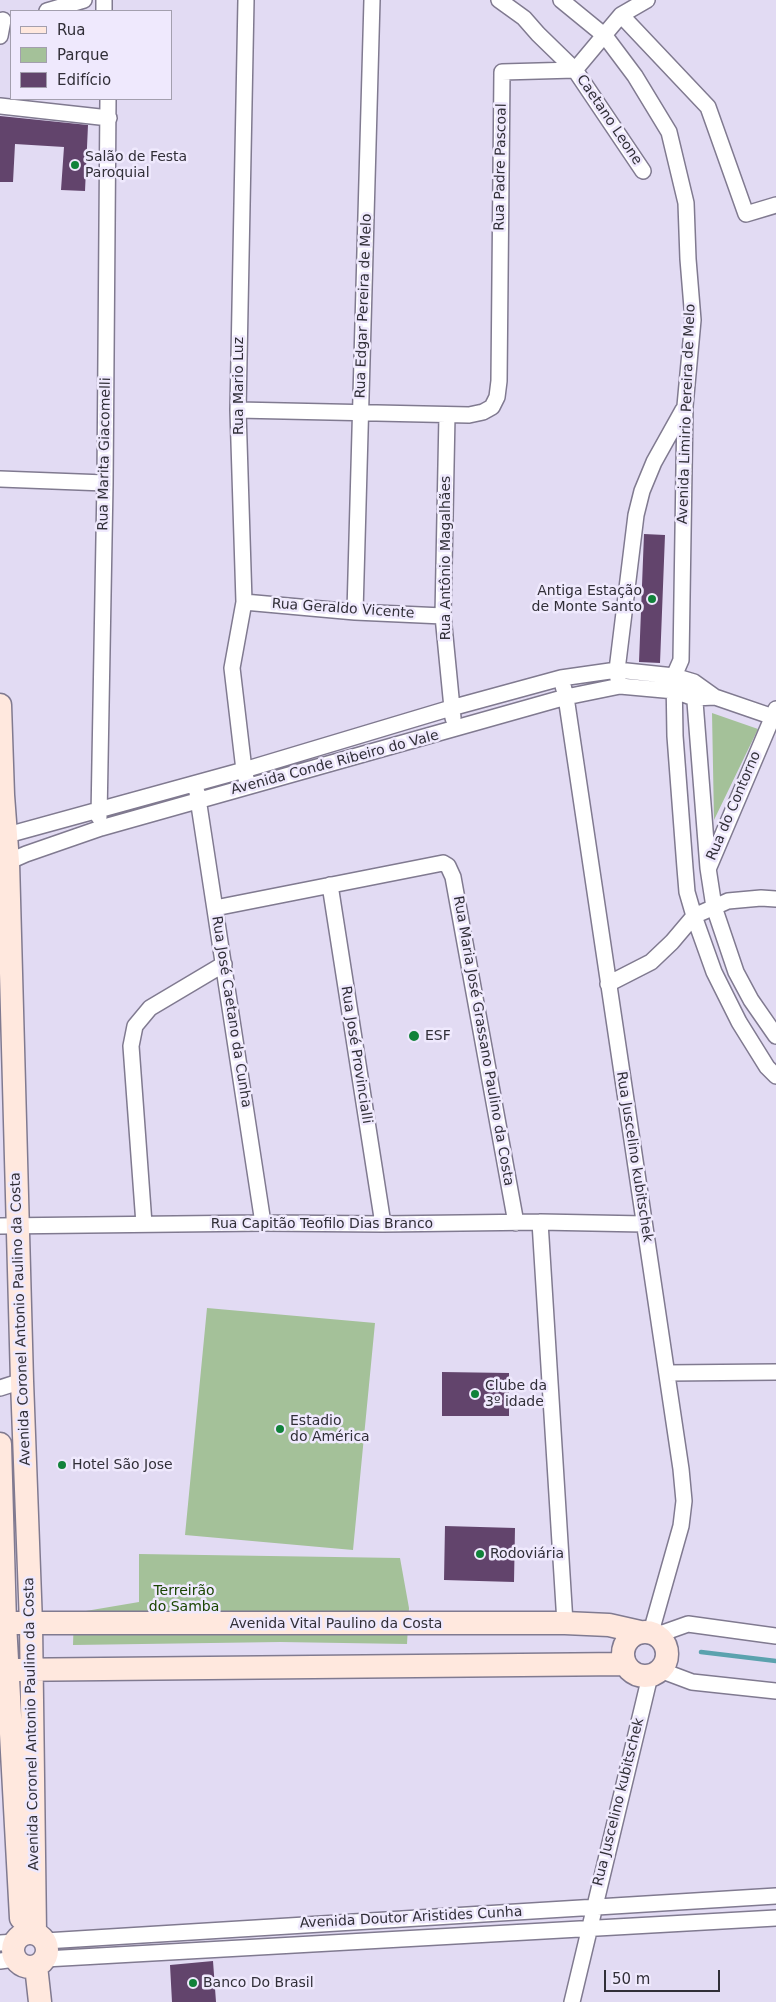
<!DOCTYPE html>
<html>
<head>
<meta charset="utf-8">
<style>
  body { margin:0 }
  #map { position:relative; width:776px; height:2002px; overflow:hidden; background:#e2dbf3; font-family:"DejaVu Sans",sans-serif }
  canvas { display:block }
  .legend { position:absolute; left:10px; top:10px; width:162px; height:90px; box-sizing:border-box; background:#efe9fd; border:1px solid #a39fae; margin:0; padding:6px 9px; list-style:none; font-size:15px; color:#312f38 }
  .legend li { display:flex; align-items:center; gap:10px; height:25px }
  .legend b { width:25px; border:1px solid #a39fae }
  .scale { position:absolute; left:604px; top:1970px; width:116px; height:22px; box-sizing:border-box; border:2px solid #312f38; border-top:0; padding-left:6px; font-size:15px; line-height:18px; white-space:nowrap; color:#312f38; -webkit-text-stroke:4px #efe9fd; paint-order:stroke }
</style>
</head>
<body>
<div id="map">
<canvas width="776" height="2002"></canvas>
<ul class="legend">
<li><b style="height:6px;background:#ffe8de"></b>Rua</li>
<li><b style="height:14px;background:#a4c199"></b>Parque</li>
<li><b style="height:14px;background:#62446c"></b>Edifício</li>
</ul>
<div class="scale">50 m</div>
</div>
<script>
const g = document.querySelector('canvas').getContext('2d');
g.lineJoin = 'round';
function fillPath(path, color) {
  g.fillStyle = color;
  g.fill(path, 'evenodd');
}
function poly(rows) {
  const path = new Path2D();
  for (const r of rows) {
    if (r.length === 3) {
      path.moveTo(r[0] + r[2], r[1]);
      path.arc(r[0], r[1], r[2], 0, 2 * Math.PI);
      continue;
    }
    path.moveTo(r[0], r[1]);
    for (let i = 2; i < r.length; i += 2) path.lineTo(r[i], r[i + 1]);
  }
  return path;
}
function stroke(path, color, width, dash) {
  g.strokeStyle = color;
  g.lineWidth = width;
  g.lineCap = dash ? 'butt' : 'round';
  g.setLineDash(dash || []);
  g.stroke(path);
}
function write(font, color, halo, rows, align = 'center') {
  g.font = font + ' "DejaVu Sans",sans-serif';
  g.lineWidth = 5;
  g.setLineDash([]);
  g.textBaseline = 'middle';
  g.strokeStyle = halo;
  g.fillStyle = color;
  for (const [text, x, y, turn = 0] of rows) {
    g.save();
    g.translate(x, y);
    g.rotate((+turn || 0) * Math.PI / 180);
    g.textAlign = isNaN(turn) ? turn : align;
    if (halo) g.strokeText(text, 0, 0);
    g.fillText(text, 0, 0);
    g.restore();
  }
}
fillPath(poly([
  [712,713,758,729,714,820],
  [207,1308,375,1323,353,1550,185,1535],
  [139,1554,400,1558,409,1608,407,1644,280,1642,73,1645,74,1613,139,1602]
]), '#a4c199');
stroke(poly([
  [701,1652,776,1661]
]), '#5ba2ae', 4.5);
fillPath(poly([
  [0,116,88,125,85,191,61,190,64,147,15,144,13,182,0,182],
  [644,534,665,535,660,663,639,662],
  [442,1372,509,1373,509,1416,442,1416],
  [445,1526,515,1528,514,1582,444,1580],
  [213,1961,216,2002,172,2002,170,1965]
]), '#62446c');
const street = poly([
  [104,0,104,11],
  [246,0,238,410,244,602,232,668,244,770,248,786],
  [499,0,524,18,538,34,575,70,643,171],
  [561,0,605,36,635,76,669,132,686,203,688,259,693,320,685,406,681,660,674,676,675,736,685,868,687,892,694,916,714,972,739,1022,767,1067,776,1076],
  [47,11,84,0],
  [621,15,708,107,746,214,776,205],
  [0,36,3,20],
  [0,106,109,118],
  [238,410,469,415,483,412,492,407,497,397,499,381,502,72,575,70,621,15,647,0],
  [447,415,443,616,453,718],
  [0,479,105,483],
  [244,602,355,612,443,616],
  [355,612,372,0],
  [561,678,566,697,681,1469,684,1501,681,1526,651,1632],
  [618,679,617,670,636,515,642,491,654,462,683,410],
  [694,689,708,868,714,907,736,972,751,1000,776,1036],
  [197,792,263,1223],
  [99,817,105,483,108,99],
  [0,837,244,770,451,708,561,678,617,670,674,676,694,682,715,697,776,718],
  [1,865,26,854,101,828,566,697,620,686,675,691,694,698,715,697],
  [709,867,776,709],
  [330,885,383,1224],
  [215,908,443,863,448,866,453,877,516,1223],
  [608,984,651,962,672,942,694,916,728,901,761,898,776,899],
  [540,1222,565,1623],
  [144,1224,131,1046,135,1026,150,1008,224,964],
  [0,1226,263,1223,383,1224,540,1222,644,1224],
  [667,1373,776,1372],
  [0,1388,22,1381],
  [657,1635,688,1624,776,1636],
  [660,1670,692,1682,776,1691],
  [45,1941,776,1896],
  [0,1943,15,1942],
  [45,1959,776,1918],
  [0,1961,15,1959],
  [572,2002,650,1676]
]);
const secondary = poly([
  [0,705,3,795,8,862,22,1381,31,1624,35,1933],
  [0,1444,5,1623,21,1918],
  [0,1623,565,1623,609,1625,640,1632],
  [645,1654,22],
  [0,1670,625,1664],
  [30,1950,17],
  [36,1966,40,2002]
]);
stroke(street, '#807a90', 18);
stroke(secondary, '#807a90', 25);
stroke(street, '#fff', 15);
stroke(secondary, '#ffe8de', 22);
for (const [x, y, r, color] of [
  [75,165,5,"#11823a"],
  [652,599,5,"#11823a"],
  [414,1036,6,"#11823a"],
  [475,1394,5,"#11823a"],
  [280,1429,5,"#11823a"],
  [62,1465,5,"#11823a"],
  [480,1554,5,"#11823a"],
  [193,1983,5,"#11823a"]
]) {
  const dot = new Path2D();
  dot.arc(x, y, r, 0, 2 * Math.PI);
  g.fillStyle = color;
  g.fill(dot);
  stroke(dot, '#efe9fd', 2);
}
write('14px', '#312f38', '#efe9fd', [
  ["Caetano Leone",609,120,56],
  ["Rua Padre Pascoal",501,167,-89],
  ["Rua Edgar Pereira de Melo",364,306,-88],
  ["Rua Mario Luz",239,386,-90],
  ["Avenida Limirio Pereira de Melo",687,414,-88],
  ["Rua Marita Giacomelli",105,454,-89],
  ["Rua Antônio Magalhães",446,558,-90],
  ["Rua Geraldo Vicente",343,609,4],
  ["Avenida Conde Ribeiro do Vale",335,763,-15],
  ["Rua do Contorno",734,806,-67],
  ["Rua José Caetano da Cunha",231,1012,81],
  ["Rua Maria José Grassano Paulino da Costa",483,1041,80],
  ["Rua José Provincialli",356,1055,81],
  ["Rua Juscelino kubitschek",634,1157,81],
  ["Rua Capitão Teofilo Dias Branco",322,1224],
  ["Avenida Coronel Antonio Paulino da Costa",21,1319,-92],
  ["Avenida Vital Paulino da Costa",336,1624],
  ["Avenida Coronel Antonio Paulino da Costa",32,1724,-91],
  ["Rua Juscelino kubitschek",619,1802,-76],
  ["Avenida Doutor Aristides Cunha",411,1918,-3]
]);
write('14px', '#312f38', '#efe9fd', [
  ["Salão de Festa",85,157],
  ["Paroquial",85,173],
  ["Antiga Estação",642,591,"right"],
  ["de Monte Santo",642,607,"right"],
  ["ESF",425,1036],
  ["Clube da",485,1386],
  ["3º idade",485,1402],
  ["Estadio",290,1421],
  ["do América",290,1437],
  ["Hotel São Jose",72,1465],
  ["Rodoviária",490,1554],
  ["Banco Do Brasil",203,1983]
], 'left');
write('14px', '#1a4502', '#efe9fd', [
  ["Terreirão",184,1591],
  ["do Samba",184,1607]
]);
</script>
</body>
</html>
